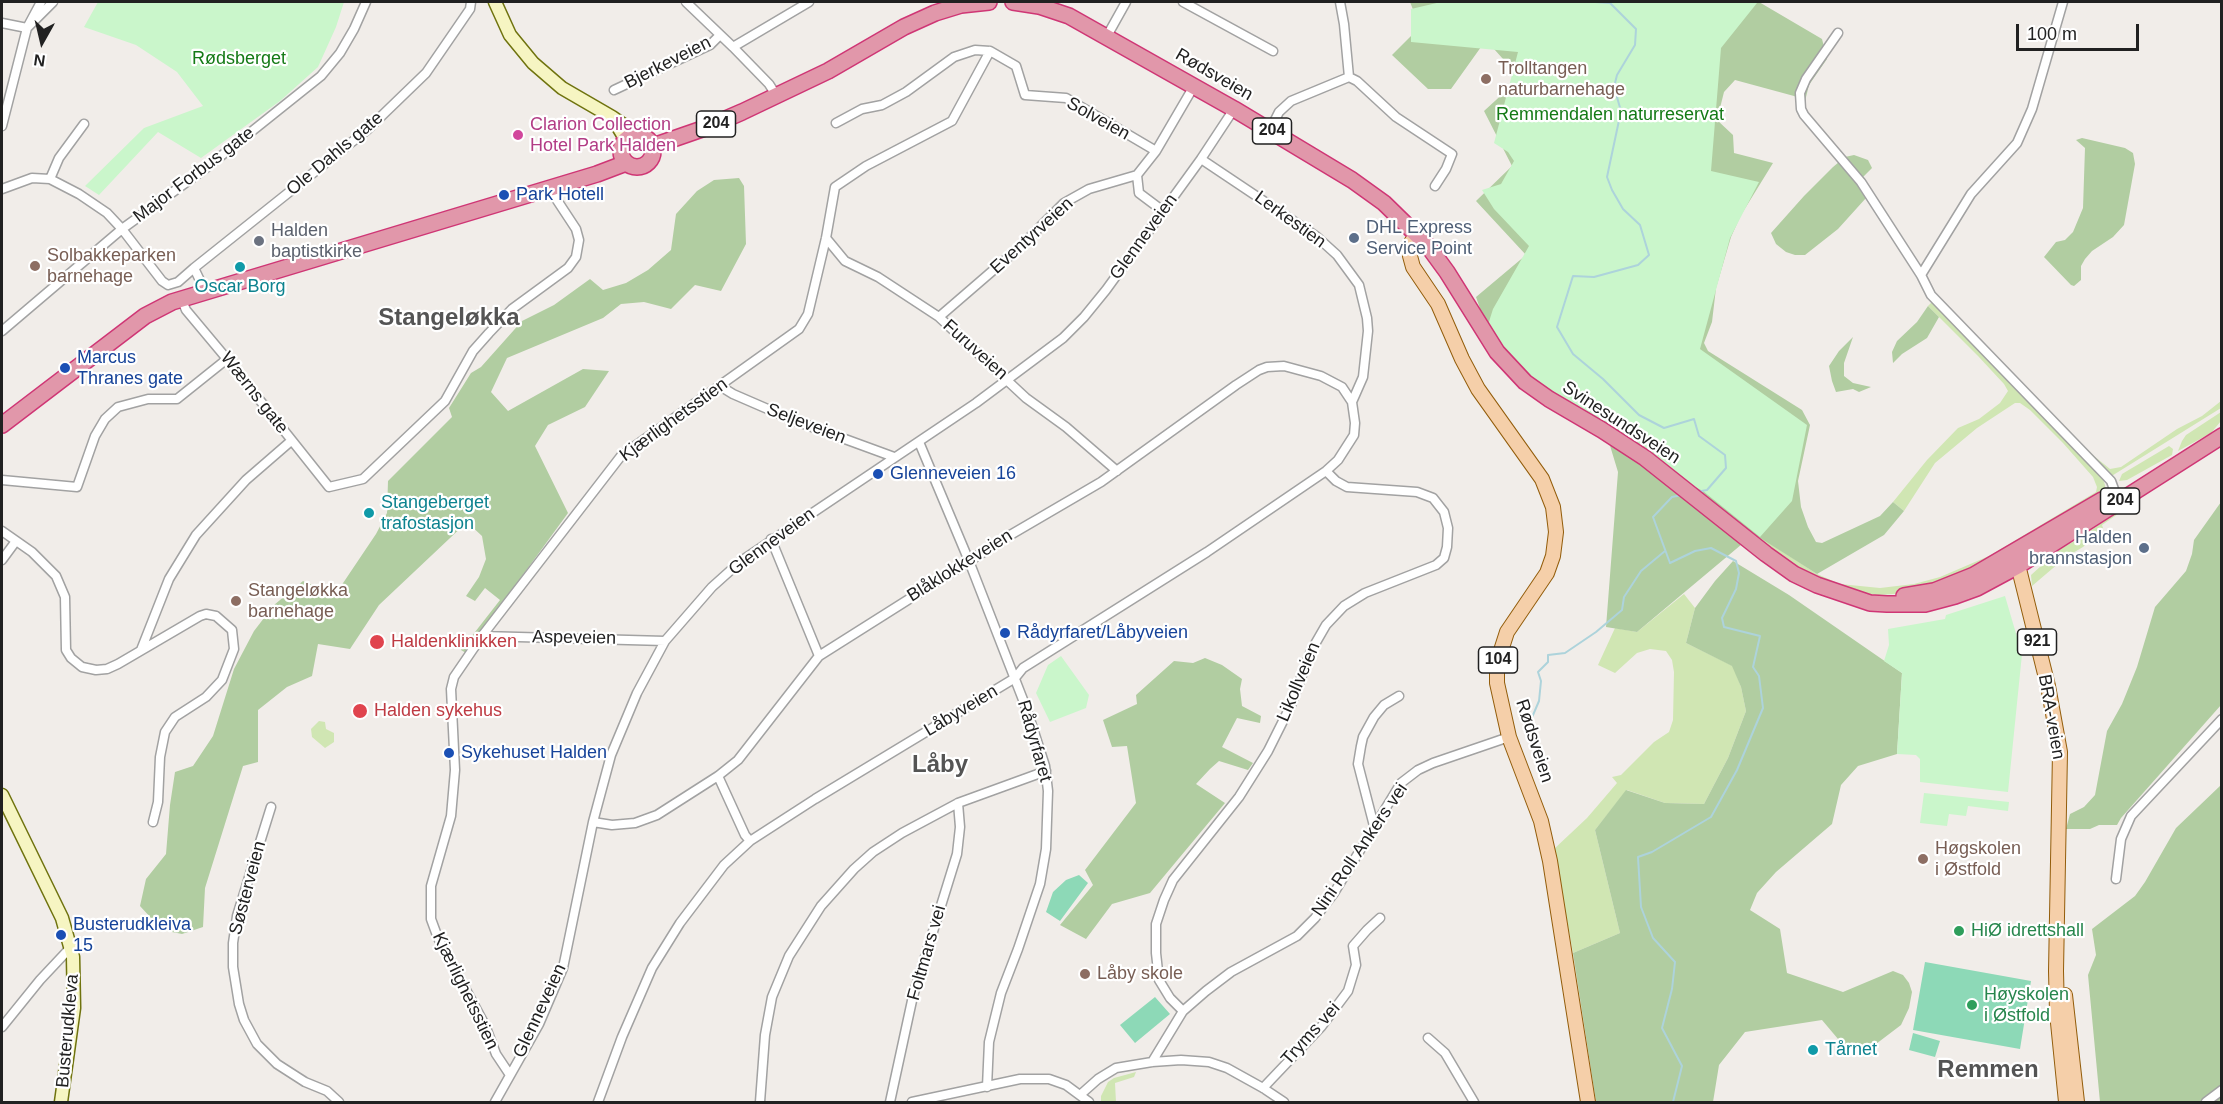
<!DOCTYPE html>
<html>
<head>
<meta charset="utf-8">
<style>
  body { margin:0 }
  #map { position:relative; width:2223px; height:1104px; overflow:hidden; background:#f1ede9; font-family:Helvetica,sans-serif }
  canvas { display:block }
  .frame { position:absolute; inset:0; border:3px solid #212121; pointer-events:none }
  .north { position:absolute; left:12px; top:12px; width:60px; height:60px; -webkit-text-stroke:4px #fff; paint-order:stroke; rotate:188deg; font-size:16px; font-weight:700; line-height:24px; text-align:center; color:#212121 }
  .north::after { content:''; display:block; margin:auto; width:21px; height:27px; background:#212121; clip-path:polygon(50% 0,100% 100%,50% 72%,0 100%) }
  .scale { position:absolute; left:2016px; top:24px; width:123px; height:27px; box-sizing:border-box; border:3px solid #212121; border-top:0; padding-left:8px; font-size:18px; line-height:21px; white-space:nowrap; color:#212121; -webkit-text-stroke:4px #fff; paint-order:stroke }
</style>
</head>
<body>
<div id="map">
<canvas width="2223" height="1104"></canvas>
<div class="frame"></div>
<div class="north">N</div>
<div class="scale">100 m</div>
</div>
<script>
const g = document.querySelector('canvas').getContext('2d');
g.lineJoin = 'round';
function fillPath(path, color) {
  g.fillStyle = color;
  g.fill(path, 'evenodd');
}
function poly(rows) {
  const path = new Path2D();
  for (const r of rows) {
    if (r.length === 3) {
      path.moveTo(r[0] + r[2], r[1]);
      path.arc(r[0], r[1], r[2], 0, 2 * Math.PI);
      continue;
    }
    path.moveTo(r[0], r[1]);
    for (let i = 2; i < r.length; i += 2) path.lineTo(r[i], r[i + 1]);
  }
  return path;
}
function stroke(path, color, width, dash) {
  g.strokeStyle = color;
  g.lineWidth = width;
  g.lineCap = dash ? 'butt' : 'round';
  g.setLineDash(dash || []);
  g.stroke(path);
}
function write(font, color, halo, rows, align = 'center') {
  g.font = font + ' Helvetica,sans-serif';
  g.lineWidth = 4.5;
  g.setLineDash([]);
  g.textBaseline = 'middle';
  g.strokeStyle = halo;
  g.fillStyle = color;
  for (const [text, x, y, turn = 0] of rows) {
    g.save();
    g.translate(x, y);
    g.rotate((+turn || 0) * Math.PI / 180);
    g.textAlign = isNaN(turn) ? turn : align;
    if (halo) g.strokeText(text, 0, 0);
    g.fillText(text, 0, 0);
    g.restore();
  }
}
fillPath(poly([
  [1932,302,2103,479,2105,485,2105,494,2001,558,1920,592,1879,595,1860,593,1825,584,1774,555,1705,492,1760,537,1817,574,1840,584,1880,588,1914,584,1940,577,1989,556,2096,492,2097,487,2093,477,2063,443,2030,410,2020,403,2015,403,1977,428,1935,463,1904,511,1893,502,1927,460,1958,428,1979,419,2000,403,2008,391,2004,384,1978,356,1928,306],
  [1953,313,2094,456,2110,469,2121,467,2177,429,2202,416,2221,401,2221,408,2110,477],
  [2221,412,2221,421,2211,433,2178,451,2182,441,2186,435],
  [2169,446,2173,449,2172,455,2127,480,2119,481,2122,474],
  [2116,513,2118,514,2102,525,2103,528,2083,547,2066,557,2032,586,2031,575,2060,549,2080,538],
  [1684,594,1695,608,1686,643,1733,666,1741,687,1746,711,1728,758,1704,804,1665,803,1627,790,1595,830,1620,933,1573,953,1554,849,1587,818,1617,783,1612,777,1621,775,1654,742,1669,732,1673,720,1674,672,1672,660,1666,651,1650,649,1637,653,1615,673,1598,665,1615,628,1637,632],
  [319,721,325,722,326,729,334,733,334,742,325,748,312,737,311,729],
  [1136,1072,1134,1077,1115,1083,1116,1102,1101,1102,1101,1096,1108,1082,1114,1078]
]), '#d0e6b3');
fillPath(poly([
  [1410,2,1759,2,1822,39,1827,59,1809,85,1805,101,1794,96,1735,80,1724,92,1717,120,1733,135,1734,153,1773,163,1741,215,1731,237,1716,288,1712,322,1704,343,1708,351,1802,410,1810,425,1798,481,1801,507,1808,527,1816,542,1822,543,1880,516,1893,502,1904,511,1884,535,1817,574,1754,534,1637,632,1606,627,1618,472,1608,439,1484,320,1476,297,1526,255,1476,201,1512,166,1484,111,1520,78,1486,40,1451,89,1428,89,1392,55,1420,27],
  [2082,138,2125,148,2133,153,2135,164,2124,225,2113,237,2092,251,2085,259,2081,266,2081,280,2074,286,2071,285,2044,257,2056,242,2065,240,2073,232,2083,208,2085,148,2076,140],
  [1854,155,1868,160,1872,168,1862,178,1866,198,1838,229,1805,255,1795,255,1786,252,1776,244,1771,233,1804,196,1833,167,1845,157],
  [739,178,744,186,746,244,721,291,695,285,671,309,644,302,621,304,603,318,507,358,491,392,508,411,583,369,609,371,585,407,548,425,535,446,568,513,466,653,461,650,500,600,485,588,475,601,466,596,479,577,486,559,482,536,467,522,379,605,350,649,318,644,312,676,287,687,258,710,258,762,243,766,205,888,203,927,182,934,162,930,140,906,146,879,166,854,170,805,175,772,193,766,213,736,234,669,254,631,274,605,303,581,335,595,376,534,387,513,388,481,452,417,449,408,471,373,481,367,522,321,554,305,590,279,603,290,626,283,648,270,671,250,676,214,697,191,714,180],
  [1928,306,1939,317,1927,338,1902,354,1893,363,1892,352,1897,341,1917,322],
  [1853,337,1844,363,1844,376,1853,383,1871,387,1859,392,1853,389,1836,392,1832,381,1829,366,1839,351],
  [2221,502,2221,705,2121,818,2117,825,2099,825,2090,829,2066,829,2070,814,2084,807,2095,795,2107,731,2122,704,2137,667,2155,607,2186,571,2192,554,2194,540],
  [1733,561,1789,595,1902,673,1897,754,1858,766,1841,785,1832,824,1776,872,1757,893,1750,910,1780,929,1787,973,1843,992,1893,971,1903,975,1909,983,1912,992,1909,1008,1901,1025,1876,1044,1852,1052,1849,1052,1822,1020,1745,1032,1719,1065,1713,1102,1596,1102,1573,953,1620,933,1595,830,1626,790,1665,803,1704,804,1728,758,1746,711,1741,687,1732,666,1686,643,1695,608,1715,581],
  [1205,658,1222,665,1242,679,1240,689,1242,706,1261,716,1260,723,1237,718,1222,747,1253,763,1248,770,1219,761,1210,769,1196,784,1225,803,1150,893,1112,904,1086,939,1060,925,1093,885,1085,870,1136,803,1127,746,1112,747,1103,720,1137,704,1136,695,1174,661,1193,663],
  [2221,785,2221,1102,2100,1102,2088,975,2096,955,2092,929,2135,896,2145,882,2176,828]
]), '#b1cda1');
fillPath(poly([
  [98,2,344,2,336,27,318,67,280,101,201,158,158,132,99,195,85,186,144,128,203,106,177,72,136,45,84,27],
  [1441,2,1757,3,1721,48,1711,171,1759,182,1730,238,1700,349,1807,425,1792,501,1760,537,1703,491,1691,485,1532,380,1507,356,1487,328,1493,309,1529,246,1494,209,1482,190,1501,184,1514,161,1508,152,1494,143,1518,52,1411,42,1411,9],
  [2005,596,2022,654,2008,792,1920,782,1920,759,1916,755,1897,754,1902,673,1884,661,1889,645,1888,629,1945,619,1946,615],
  [1061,656,1089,695,1086,708,1050,722,1036,693,1048,665],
  [1924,793,2009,802,2008,811,1968,806,1966,816,1949,814,1947,826,1920,823]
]), '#caf6cb');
fillPath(poly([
  [1079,875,1088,883,1060,921,1046,912,1053,892,1066,880],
  [1925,962,2031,981,2020,1049,1913,1030],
  [1155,997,1170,1014,1135,1043,1120,1025],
  [1913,1033,1940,1041,1935,1057,1909,1050]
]), '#8dd9b7');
stroke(poly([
  [1595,2,1610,3,1636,29,1635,45,1617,75,1614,87,1621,111,1607,177,1612,190,1623,209,1640,225,1649,255,1638,265,1594,277,1573,276,1557,327,1573,354,1603,379,1639,415,1664,428,1694,419,1699,436,1725,455,1726,468,1707,490,1696,492],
  [1535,741,1535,732,1530,722,1539,701,1541,681,1538,672,1548,662,1548,655,1565,653,1596,632,1622,610,1624,597,1641,571,1665,551],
  [1673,1102,1682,1066,1662,1028,1672,989,1675,962,1653,938,1641,907,1638,857,1652,852,1711,817,1737,770,1763,708,1759,676,1753,667,1760,636,1724,627,1722,618,1736,589,1739,573,1736,561,1711,548,1695,551,1670,563,1653,517,1672,497,1682,495]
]), '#add3db', 2);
const street = poly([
  [686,2,733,47,769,84,776,95],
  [1183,2,1273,51],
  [2,23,27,28,53,2],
  [1838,33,1806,79,1800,93,1801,109,1804,115,1861,182,1921,275,1931,295,2111,481,2115,492],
  [1107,36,1126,2],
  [733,47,809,2],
  [1349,77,1357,81,1396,117,1452,154,1446,169,1435,186],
  [614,90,710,45,720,35],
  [836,123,862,109,882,105,906,92,954,57,975,50,990,51,1016,66,1025,95,1066,98,1156,151],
  [2,126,27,28,41,2],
  [1270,130,1279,112,1291,101,1349,77,1344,24,1340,2],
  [1201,159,1316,236,1337,255,1359,285,1367,318,1368,331,1363,377,1352,402],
  [1137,175,1139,193,1163,211],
  [50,179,59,158,84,124],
  [2,189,32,178,50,179,79,194,107,213,122,229,162,281,168,285,178,282,194,268],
  [826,238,845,261,878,277,939,317,1026,398,1066,427,1117,471],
  [1921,275,1971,194,2017,143,2032,109,2063,2],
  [205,291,194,268,367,130,426,73,470,9,471,2],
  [181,298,186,310,227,359,329,487,363,479,445,401,473,351,489,333,512,309,568,268,576,257,579,240,576,229,549,188],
  [939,317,1019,248,1064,203,1089,189,1137,175,1156,151,1194,86],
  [2,331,122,229,206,168,321,76,340,53,354,29,366,2],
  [720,386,733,394,793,420,894,457],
  [919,442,969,561,1027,710,1045,766,1048,791,1046,849,1040,884,1018,949,1001,993,989,1042,987,1087],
  [2,480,77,487,95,436,105,419,118,407,148,399,177,399,227,359],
  [2,531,32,552,56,576,65,597,66,650,71,658,82,667,96,670,107,669,118,664,200,616,206,614,216,616,232,630,234,649,222,680,206,697,175,717,165,732,160,757,158,802,153,822],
  [771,539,819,656],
  [2,560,16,541],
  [482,636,665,641],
  [141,650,169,579,196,535,246,480,291,441],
  [718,776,745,835,750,841],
  [271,807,237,916,233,943,233,967,239,1004,244,1020,257,1044,277,1064,305,1082,327,1091,339,1102],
  [593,822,612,825,635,823,657,815,718,776,738,760,819,656,1012,534,1101,482,1236,385,1259,370,1267,367,1284,366,1321,376,1342,387,1352,402,1355,423,1354,435,1338,460,1326,471,1207,552,1023,668,1015,678,815,799,750,841,724,865,680,923,652,968,622,1037,598,1102],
  [1374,826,1358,764,1361,746,1363,737,1374,717,1384,705,1399,696],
  [2116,879,2121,839,2131,816,2222,719],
  [1183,1011,1170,998,1159,980,1156,953,1156,924,1164,900,1173,880,1239,797,1268,751,1291,705,1311,651,1326,625,1344,606,1365,593,1436,565,1444,558,1447,547,1448,528,1444,512,1433,498,1417,492,1347,487,1336,481,1326,471],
  [2,1027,40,980,71,947],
  [1428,1038,1445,1053,1474,1102],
  [1152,1062,1183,1011,1206,991,1231,972,1297,936,1315,918,1334,893,1401,783,1418,770,1433,763,1509,737],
  [510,1075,496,1054,485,1025,438,938,431,919,431,886,451,816,455,770,451,689,454,677,482,636,621,456,799,329,808,314,826,238,835,187,866,166,952,121,990,51],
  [1263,1088,1321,1027,1348,991,1356,965,1353,946,1367,930,1380,918],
  [1080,1095,1098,1079,1116,1068,1152,1062,1181,1060,1209,1062,1227,1068,1263,1088,1284,1102],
  [495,1102,539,1024,563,968,593,822,611,755,637,693,665,641,712,587,741,561,976,403,1063,338,1084,317,1106,290,1201,159,1234,109],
  [760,1102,765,1035,772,997,789,956,821,906,854,869,873,852,902,833,958,803,1046,771],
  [890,1102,913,996,957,854,960,827,958,803],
  [912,1102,1020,1079,1049,1079,1066,1085,1089,1102],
  [2206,1102,2222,1090]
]);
const secondary = poly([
  [495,2,510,35,533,63,562,88,612,117,626,140],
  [612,117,638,135],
  [2,795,62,918,73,957,74,1008,61,1102]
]);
const primary = poly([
  [1417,234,1410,244,1410,256,1413,267,1438,304,1462,359,1478,389,1542,479,1553,507,1556,532,1553,556,1547,573,1507,632,1497,663,1497,683,1509,737,1541,821,1550,861,1588,1102],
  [2013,556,2020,573,2048,686,2060,752,2056,971,2057,1013,2066,1102],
  [2065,995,2077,1102]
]);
const highway = poly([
  [1013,2,1039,6,1069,16,1234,109,1352,180,1384,203,1428,246,1447,272,1497,352,1525,382,1549,399,1602,430,1645,458,1766,554,1794,574,1817,585,1870,603,1887,604,1925,604,1955,596,1977,588,2018,566,2222,436],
  [637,151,16],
  [653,146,705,128,742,112,828,71,904,27,935,13,961,5,989,2],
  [2,425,145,316,172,302,597,174,626,163],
  [1904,596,1934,591,1974,575,2102,500]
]);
stroke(street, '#a2a2a2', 11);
stroke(secondary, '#6f730e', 15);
stroke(primary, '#935d0b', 16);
stroke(highway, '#cf3675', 18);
stroke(street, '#fff', 8);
stroke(secondary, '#f6f5c2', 12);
stroke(primary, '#f5cfa9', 14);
stroke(highway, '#e197aa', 15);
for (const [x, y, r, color] of [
  [1486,79,6,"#8d6e63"],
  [518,135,6,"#d1479c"],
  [504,195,6,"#1a4fb4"],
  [1354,238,6,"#5c6f8a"],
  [259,241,6,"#6b7280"],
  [35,266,6,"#8d6e63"],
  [240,267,6,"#0f9aa8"],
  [65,368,6,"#1a4fb4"],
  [878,474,6,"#1a4fb4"],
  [369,513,6,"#0f9aa8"],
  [2144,548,6,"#5c6f8a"],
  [236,601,6,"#8d6e63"],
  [1005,633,6,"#1a4fb4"],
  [377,642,8,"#e0444e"],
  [360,711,8,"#e0444e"],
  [449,753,6,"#1a4fb4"],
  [1923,859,6,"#8d6e63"],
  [1959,931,6,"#2e9e5b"],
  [61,935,6,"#1a4fb4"],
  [1085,974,6,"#8d6e63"],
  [1972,1005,6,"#2e9e5b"],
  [1813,1050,6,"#0f9aa8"]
]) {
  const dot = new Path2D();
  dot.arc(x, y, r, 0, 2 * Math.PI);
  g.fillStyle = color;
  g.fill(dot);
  stroke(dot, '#fff', 2);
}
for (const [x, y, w] of [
  [716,124,39],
  [1272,131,39],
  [2120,501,39],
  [2037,642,39],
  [1498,660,39]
]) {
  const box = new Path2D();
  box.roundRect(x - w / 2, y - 13, w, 26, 4.5);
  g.fillStyle = '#fff';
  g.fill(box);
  stroke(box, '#212121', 1.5);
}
write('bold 16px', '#212121', null, [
  ["204",716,124],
  ["204",1272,131],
  ["204",2120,501],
  ["921",2037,642],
  ["104",1498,660]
]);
write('18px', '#147a16', '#fff', [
  ["Rødsberget",239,59],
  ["Remmendalen naturreservat",1610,115]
]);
write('18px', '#212121', '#fff', [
  ["Bjerkeveien",668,63,-27],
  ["Rødsveien",1214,75,30],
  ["Solveien",1098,119,29],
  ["Ole Dahls gate",335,154,-40],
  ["Major Forbus gate",194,175,-37],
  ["Lerkestien",1290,220,36],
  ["Eventyrveien",1032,236,-42],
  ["Glenneveien",1144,237,-54],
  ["Furuveien",975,350,42],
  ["Wærns gate",254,393,52],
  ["Kjærlighetsstien",674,420,-36],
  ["Svinesundsveien",1621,423,33],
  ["Seljeveien",806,424,21],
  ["Glenneveien",772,542,-36],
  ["Blåklokkeveien",960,566,-32],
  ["Aspeveien",574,638,1],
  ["Likollveien",1299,682,-67],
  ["Låbyveien",961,711,-31],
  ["BRA-veien",2051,717,80],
  ["Rådyrfaret",1034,741,74],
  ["Rødsveien",1534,741,72],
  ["Nini Roll Ankers vei",1360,850,-56],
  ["Søsterveien",248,888,-75],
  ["Foltmars vei",927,953,-74],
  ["Kjærlighetsstien",465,991,64],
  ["Glenneveien",540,1011,-65],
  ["Busterudkleva",68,1031,-85],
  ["Tryms vei",1311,1034,-48]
]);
write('18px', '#785e54', '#fff', [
  ["Trolltangen",1498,69],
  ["naturbarnehage",1498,90],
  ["Solbakkeparken",47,256],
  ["barnehage",47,277],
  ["Stangeløkka",248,591],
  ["barnehage",248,612],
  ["Høgskolen",1935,849],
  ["i Østfold",1935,870],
  ["Låby skole",1097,974]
], 'left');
write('18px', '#b23c85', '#fff', [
  ["Clarion Collection",530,125],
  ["Hotel Park Halden",530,146]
], 'left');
write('18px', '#164399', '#fff', [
  ["Park Hotell",516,195],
  ["Marcus",77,358],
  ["Thranes gate",77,379],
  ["Glenneveien 16",890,474],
  ["Rådyrfaret/Låbyveien",1017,633],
  ["Sykehuset Halden",461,753],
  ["Busterudkleiva",73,925],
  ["15",73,946]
], 'left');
write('18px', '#4e5e75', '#fff', [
  ["DHL Express",1366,228],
  ["Service Point",1366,249],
  ["Halden",2132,538,"right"],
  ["brannstasjon",2132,559,"right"]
], 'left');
write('18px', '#5b616d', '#fff', [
  ["Halden",271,231],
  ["baptistkirke",271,252]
], 'left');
write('18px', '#0d838f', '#fff', [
  ["Oscar Borg",240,287,"center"],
  ["Stangeberget",381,503],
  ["trafostasjon",381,524],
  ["Tårnet",1825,1050]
], 'left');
write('18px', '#be3a42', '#fff', [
  ["Haldenklinikken",391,642],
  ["Halden sykehus",374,711]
], 'left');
write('18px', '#27864d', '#fff', [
  ["HiØ idrettshall",1971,931],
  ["Høyskolen",1984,995],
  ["i Østfold",1984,1016]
], 'left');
write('bold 24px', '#545454', '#fff', [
  ["Stangeløkka",449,318],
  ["Låby",940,765],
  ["Remmen",1988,1070]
]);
</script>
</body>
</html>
